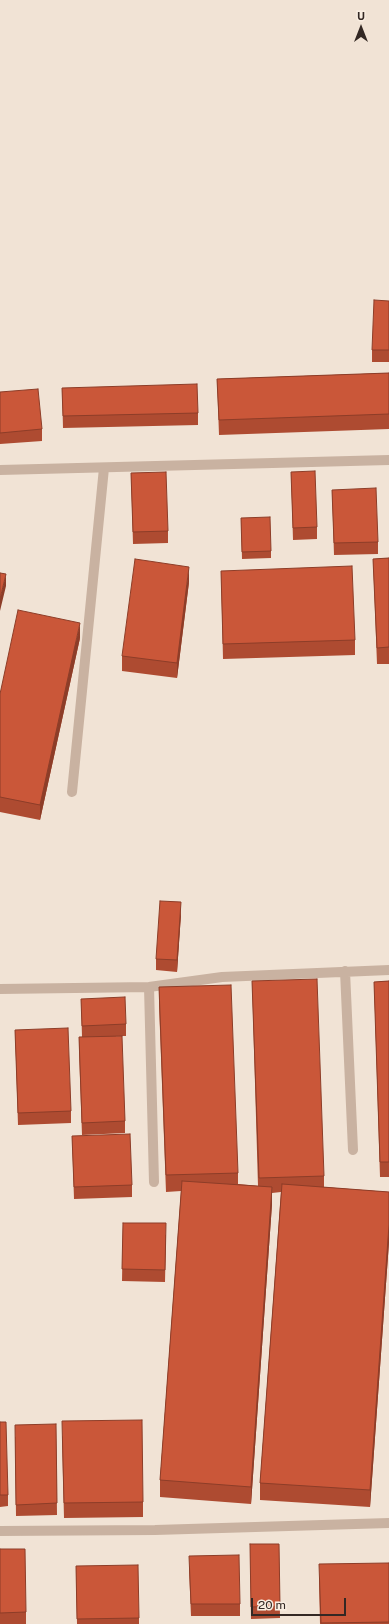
<!DOCTYPE html>
<html>
<head>
<meta charset="utf-8">
<style>
  body { margin:0 }
  #map { position:relative; width:389px; height:1624px; overflow:hidden; background:#f1e3d5; font-family:"Public Sans",sans-serif }
  canvas { display:block }
  .north { position:absolute; left:341px; top:8px; width:40px; height:40px; -webkit-text-stroke:3px #f9ede1; paint-order:stroke; rotate:0deg; font-size:11px; font-weight:700; line-height:16px; text-align:center; color:#332824 }
  .north::after { content:''; display:block; margin:auto; width:14px; height:18px; background:#332824; clip-path:polygon(50% 0,100% 100%,50% 72%,0 100%) }
  .scale { position:absolute; left:251px; top:1598px; width:95px; height:18px; box-sizing:border-box; border:2px solid #332824; border-top:0; padding-left:5px; font-size:12px; line-height:14px; white-space:nowrap; color:#332824; -webkit-text-stroke:3px #f9ede1; paint-order:stroke }
</style>
</head>
<body>
<div id="map">
<canvas width="389" height="1624"></canvas>
<div class="north">U</div>
<div class="scale">20 m</div>
</div>
<script>
const g = document.querySelector('canvas').getContext('2d');
g.lineJoin = 'round';
function poly(rows) {
  const path = new Path2D();
  for (const r of rows) {
    path.moveTo(r[0], r[1]);
    for (let i = 2; i < r.length; i += 2) path.lineTo(r[i], r[i + 1]);
  }
  return path;
}
function stroke(path, color, width, dash) {
  g.strokeStyle = color;
  g.lineWidth = width;
  g.lineCap = dash ? 'butt' : 'round';
  g.setLineDash(dash || []);
  g.stroke(path);
}
function fillPath(path, color) {
  g.fillStyle = color;
  g.fill(path, 'evenodd');
}
stroke(poly([
  [0,470,389,460],
  [72,792,104,468],
  [345,971,353,1150],
  [149,987,154,1182],
  [0,989,149,987,222,977,389,970],
  [0,1531,155,1530,389,1523]
]), '#c9b2a1', 10);
fillPath(poly([
  [389,301,389,362,372,362,372,350],
  [389,373,389,429,219,435,217,379],
  [62,388,198,413,198,425,63,428],
  [0,392,42,429,42,441,0,444],
  [291,472,317,527,317,539,293,540],
  [131,473,168,531,168,543,133,544],
  [332,490,378,542,378,554,334,555],
  [241,518,271,551,271,558,242,559],
  [389,558,389,664,377,664,373,559],
  [221,571,355,640,355,655,223,659],
  [189,582,177,678,122,671,122,656],
  [80,638,40,820,0,812,0,694],
  [181,914,177,972,156,970,156,959],
  [252,981,324,1176,324,1187,389,1192,389,1242,370,1507,260,1500,260,1483,281,1192,272,1193,272,1204,251,1504,160,1497,160,1480,181,1191,166,1192,159,1004,159,987,238,1173,238,1184,258,1186],
  [389,981,389,1177,380,1177,374,982],
  [81,999,126,1024,126,1036,116,1036,125,1121,125,1133,82,1135,79,1049,79,1037,82,1037],
  [15,1030,71,1111,71,1123,18,1125],
  [72,1136,132,1185,132,1197,74,1199],
  [123,1223,166,1235,165,1282,122,1281],
  [0,1422,8,1495,8,1506,0,1507],
  [56,1424,57,1515,16,1516,15,1437],
  [62,1436,143,1502,143,1517,64,1518],
  [250,1544,279,1544,280,1618,251,1619],
  [0,1549,26,1612,26,1624,0,1624],
  [389,1563,389,1624,320,1624,319,1579],
  [76,1566,139,1618,139,1624,77,1624],
  [189,1568,240,1604,240,1616,191,1616]
]), '#ae4b31');
fillPath(poly([
  [189,567,189,582,177,678,177,663],
  [6,574,6,586,0,611,0,599],
  [80,623,80,638,40,820,40,805],
  [181,902,181,914,177,972,177,960],
  [272,1187,272,1204,251,1504,251,1487],
  [389,1225,389,1242,370,1507,370,1490]
]), '#8d3d28');
const building = poly([
  [374,300,389,301,389,350,372,350,374,300],
  [389,373,389,414,219,420,217,379,389,373],
  [197,384,198,413,63,416,62,388,197,384],
  [38,389,42,429,0,433,0,392,38,389],
  [315,471,317,527,293,528,291,472,315,471],
  [166,472,168,531,133,532,131,473,166,472],
  [376,488,378,542,334,543,332,490,376,488],
  [270,517,271,551,242,552,241,518,270,517],
  [389,558,389,647,377,648,373,559,389,558],
  [135,559,189,567,177,663,122,656,135,559],
  [352,566,355,640,223,644,221,571,352,566],
  [0,573,6,574,0,599,0,573],
  [18,610,80,623,40,805,0,797,0,694,18,610],
  [160,901,181,902,177,960,156,959,160,901],
  [317,979,324,1176,259,1178,252,981,317,979],
  [389,981,389,1162,380,1162,374,982,389,981],
  [231,985,238,1173,166,1175,159,987,231,985],
  [125,997,126,1024,82,1026,81,999,125,997],
  [68,1028,71,1111,18,1113,15,1030,68,1028],
  [122,1036,125,1121,82,1123,79,1037,122,1036],
  [130,1134,132,1185,74,1187,72,1136,130,1134],
  [182,1181,272,1187,251,1487,160,1480,182,1181],
  [282,1184,389,1192,389,1225,370,1490,260,1483,282,1184],
  [123,1223,166,1223,165,1270,122,1269,123,1223],
  [142,1420,143,1502,64,1503,62,1421,142,1420],
  [0,1422,6,1422,8,1495,0,1495,0,1422],
  [56,1424,57,1503,16,1505,15,1425,56,1424],
  [250,1544,279,1544,280,1606,251,1607,250,1544],
  [0,1549,25,1549,26,1612,0,1613,0,1549],
  [239,1555,240,1604,191,1604,189,1556,239,1555],
  [389,1563,389,1622,321,1623,319,1564,389,1563],
  [138,1565,139,1618,77,1619,76,1566,138,1565]
]);
fillPath(building, '#ca5739');
stroke(building, '#8d3d28', 1);
</script>
</body>
</html>
